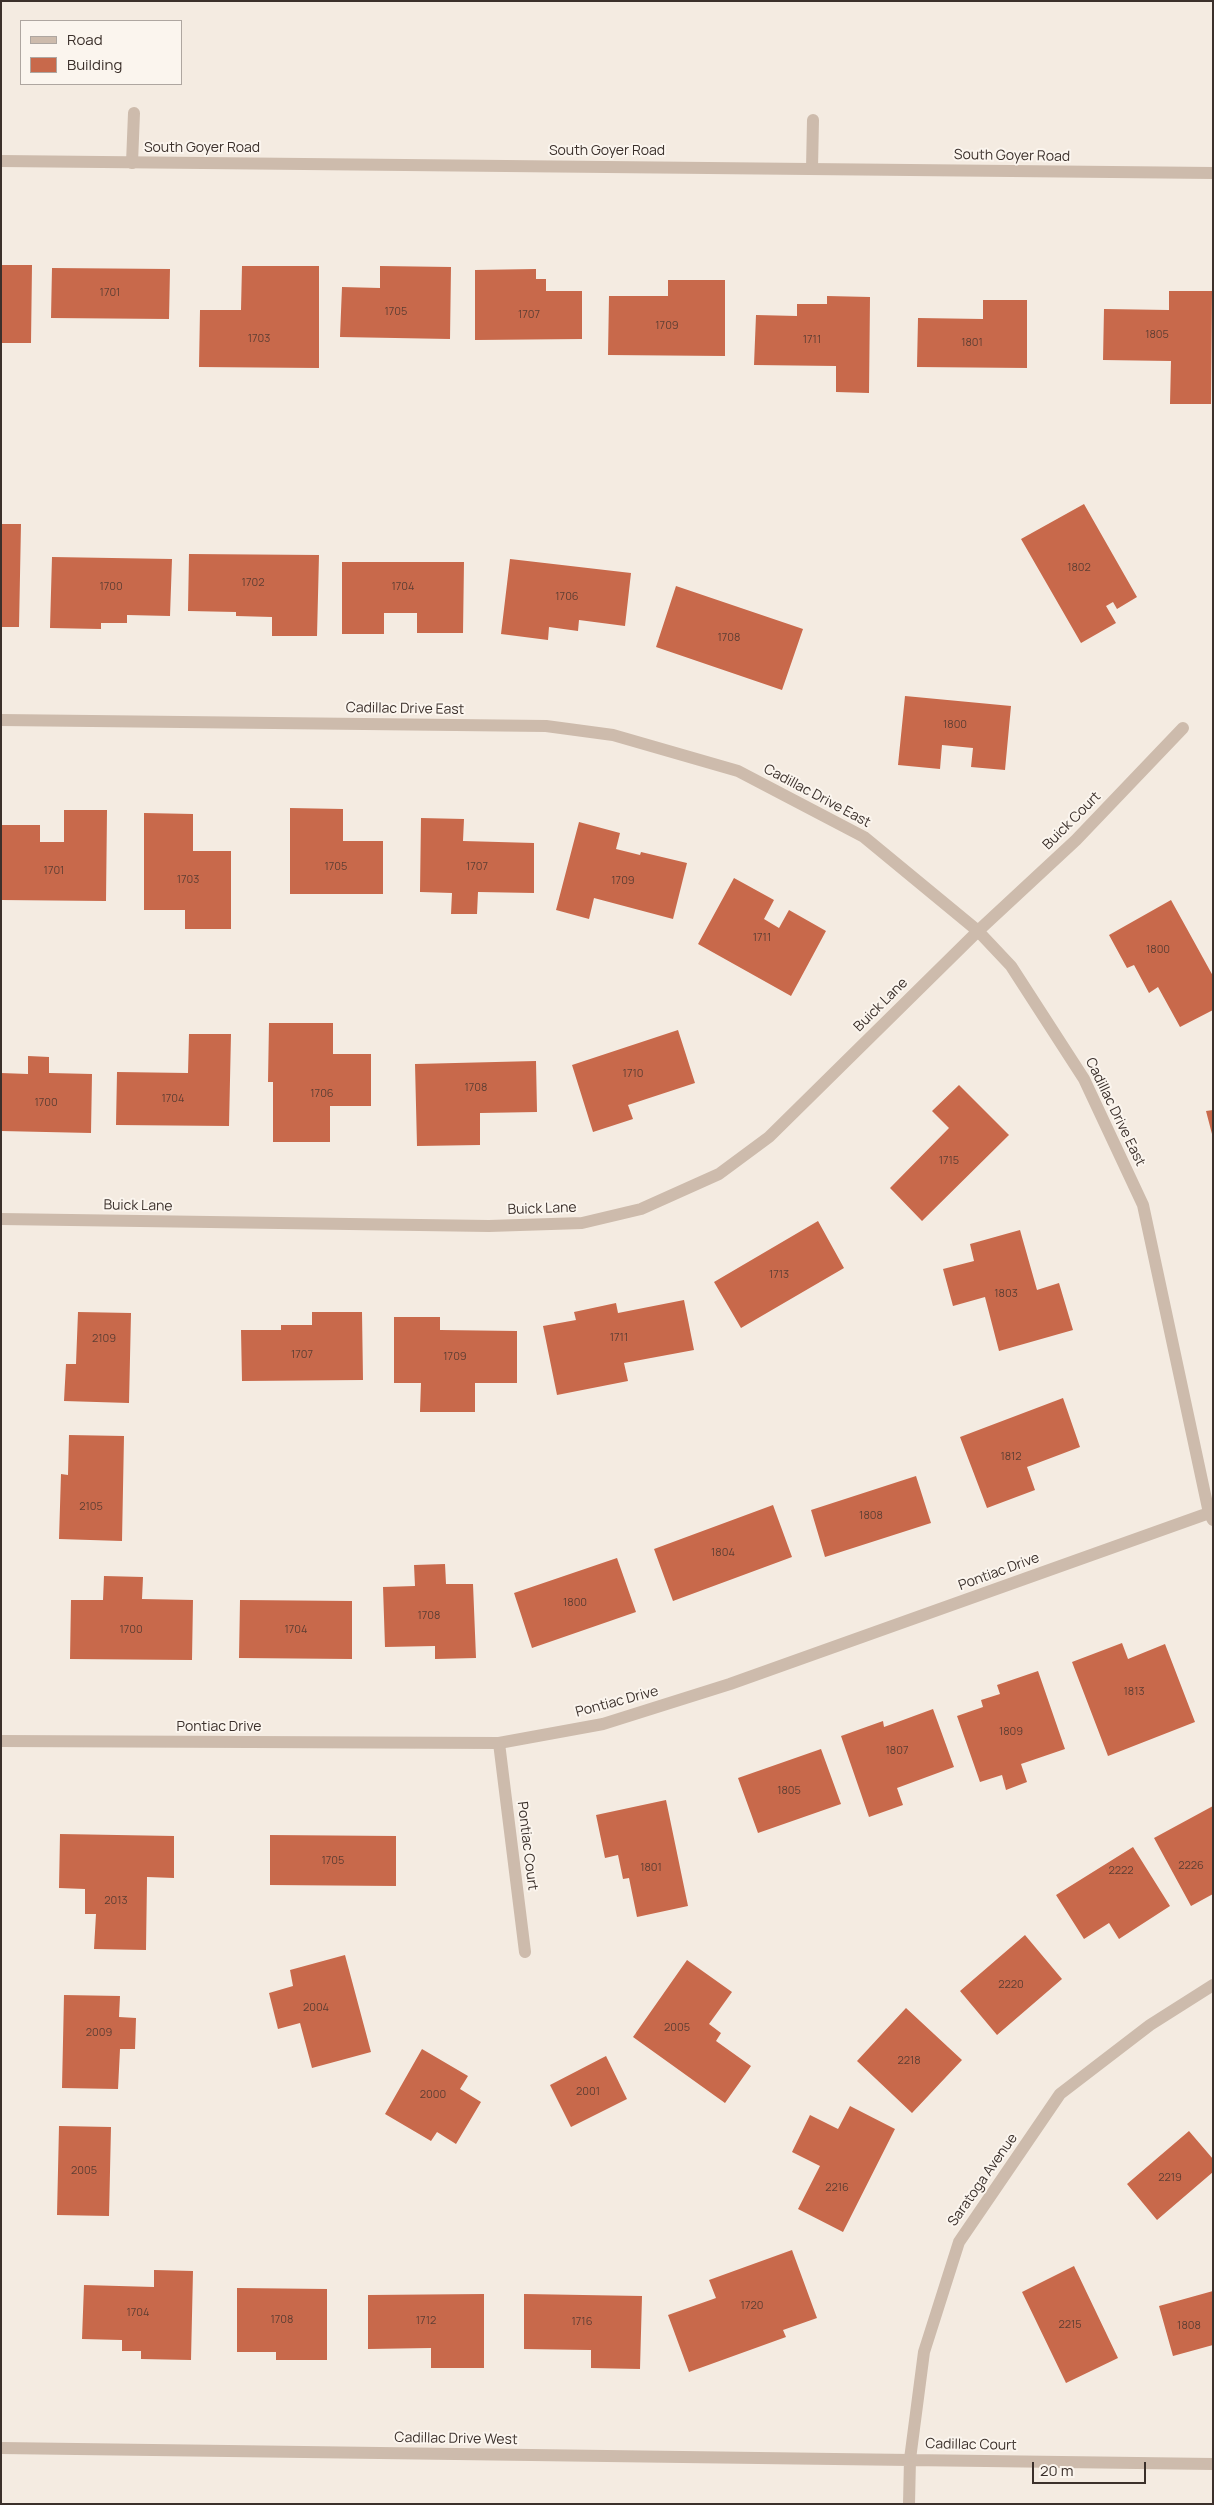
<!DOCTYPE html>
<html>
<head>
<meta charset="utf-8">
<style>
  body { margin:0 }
  #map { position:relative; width:1214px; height:2505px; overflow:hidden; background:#f4ebe1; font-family:Manrope,sans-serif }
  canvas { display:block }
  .frame { position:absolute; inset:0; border:2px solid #3b302b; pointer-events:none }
  .legend { position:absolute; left:20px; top:20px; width:162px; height:65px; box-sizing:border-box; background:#fbf5ee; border:1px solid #aea6a0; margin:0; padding:6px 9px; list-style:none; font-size:15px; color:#3b302b }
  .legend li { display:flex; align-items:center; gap:10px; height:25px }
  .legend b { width:25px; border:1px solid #aea6a0 }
  .scale { position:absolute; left:1032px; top:2462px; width:114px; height:22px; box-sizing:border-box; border:2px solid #3b302b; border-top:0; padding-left:6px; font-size:15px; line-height:18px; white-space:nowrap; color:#3b302b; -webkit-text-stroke:4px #fbf5ee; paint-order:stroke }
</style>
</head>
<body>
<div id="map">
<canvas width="1214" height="2505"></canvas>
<div class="frame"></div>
<ul class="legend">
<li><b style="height:6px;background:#cdbbac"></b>Road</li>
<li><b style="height:14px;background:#c8694b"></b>Building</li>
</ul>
<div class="scale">20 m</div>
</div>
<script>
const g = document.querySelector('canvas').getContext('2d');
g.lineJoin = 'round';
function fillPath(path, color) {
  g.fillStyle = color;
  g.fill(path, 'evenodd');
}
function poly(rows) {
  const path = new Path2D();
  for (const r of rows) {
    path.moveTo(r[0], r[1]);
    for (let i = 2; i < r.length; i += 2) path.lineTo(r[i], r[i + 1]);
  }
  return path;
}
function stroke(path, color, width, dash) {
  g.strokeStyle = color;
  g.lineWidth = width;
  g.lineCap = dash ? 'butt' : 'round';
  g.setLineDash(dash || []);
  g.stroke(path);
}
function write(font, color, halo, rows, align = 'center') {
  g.font = font + ' Manrope,sans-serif';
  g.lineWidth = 4;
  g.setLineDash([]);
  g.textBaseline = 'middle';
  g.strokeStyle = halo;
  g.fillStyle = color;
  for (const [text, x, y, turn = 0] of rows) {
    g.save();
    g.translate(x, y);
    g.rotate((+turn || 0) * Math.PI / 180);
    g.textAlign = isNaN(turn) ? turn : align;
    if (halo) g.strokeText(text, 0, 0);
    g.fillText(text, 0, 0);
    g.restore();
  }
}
fillPath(poly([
  [1,265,32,265,31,343,1,343],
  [242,266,319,266,319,368,199,367,200,310,241,310],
  [380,266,451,267,450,339,340,337,342,287,380,288],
  [52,268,170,269,169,319,51,318],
  [536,269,536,279,546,279,546,291,582,291,582,339,475,340,475,270],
  [668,280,725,280,725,356,608,355,609,296,668,296],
  [1169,291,1212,291,1211,404,1170,404,1171,361,1103,360,1104,309,1169,310],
  [827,296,870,297,869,393,836,392,836,366,754,365,756,315,797,316,797,304,827,304],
  [983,300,1027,300,1027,368,917,367,918,318,983,319],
  [1084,504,1137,597,1117,609,1113,602,1106,606,1116,623,1081,643,1021,539],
  [1,524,21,524,19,627,1,627],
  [189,554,319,555,317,636,272,636,272,617,236,616,236,612,188,611],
  [52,557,172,559,170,616,127,615,127,623,101,623,101,629,50,628],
  [510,559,631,573,625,626,579,620,578,631,549,627,548,640,501,634],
  [342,562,464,562,463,633,417,633,417,613,384,613,384,634,342,634],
  [676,586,803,629,782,690,656,647],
  [905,696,1011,706,1005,770,971,767,973,748,942,745,940,769,898,765],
  [290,808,343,809,343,841,383,841,383,894,290,894],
  [64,810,107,810,106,901,1,900,1,825,40,825,40,842,64,842],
  [144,813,193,814,193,851,231,851,231,929,185,929,185,910,144,910],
  [421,818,464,819,463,841,534,843,534,893,478,892,477,914,451,914,452,893,420,892],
  [579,822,620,833,616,849,640,855,641,852,687,863,673,919,594,898,589,919,556,910],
  [734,878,774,900,764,919,779,928,789,910,826,931,791,996,698,944],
  [1171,900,1213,976,1213,1010,1180,1027,1158,987,1149,993,1134,965,1127,968,1109,935],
  [269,1023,333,1023,333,1054,371,1054,371,1106,330,1106,330,1142,273,1142,273,1082,268,1082],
  [678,1030,695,1083,628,1105,633,1119,593,1132,572,1065],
  [189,1034,231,1034,229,1126,116,1125,117,1072,188,1073],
  [28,1056,49,1057,49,1073,92,1074,91,1133,1,1131,1,1073,28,1074],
  [536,1061,537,1112,480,1113,480,1145,417,1146,415,1064],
  [959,1085,1009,1135,922,1221,890,1188,949,1128,932,1111],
  [1213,1110,1213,1133,1212,1134,1206,1111],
  [818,1221,844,1268,741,1328,714,1282],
  [1020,1230,1037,1290,1059,1283,1073,1330,999,1351,985,1297,953,1306,943,1269,974,1261,970,1244],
  [684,1300,694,1350,624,1363,628,1381,557,1395,543,1326,576,1320,574,1312,616,1303,618,1313],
  [78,1312,131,1313,129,1403,64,1401,66,1364,76,1364],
  [312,1312,362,1312,363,1380,242,1381,241,1330,281,1330,281,1325,312,1325],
  [394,1317,440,1317,440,1330,517,1331,517,1383,475,1383,475,1412,420,1412,421,1383,394,1383],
  [1063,1398,1080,1447,1027,1467,1035,1490,987,1508,960,1437],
  [69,1435,124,1436,122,1541,59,1539,61,1474,68,1475],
  [916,1476,931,1523,825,1557,811,1510],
  [773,1505,792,1557,673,1601,654,1549],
  [617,1558,636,1612,532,1648,514,1593],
  [445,1564,446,1584,473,1584,476,1658,435,1659,435,1646,385,1647,383,1587,415,1586,414,1565],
  [104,1576,143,1577,142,1599,193,1600,192,1660,70,1659,71,1600,103,1600],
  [240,1600,352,1601,352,1659,239,1658],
  [1122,1643,1128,1659,1165,1644,1195,1722,1108,1756,1072,1662],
  [1038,1671,1065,1749,1021,1764,1027,1782,1006,1790,1002,1775,980,1782,957,1716,983,1707,981,1700,1000,1694,997,1685],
  [933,1709,954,1767,897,1788,903,1805,869,1817,841,1736,883,1721,884,1727],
  [821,1749,841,1804,758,1833,738,1778],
  [666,1800,688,1906,637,1917,629,1878,623,1879,618,1855,605,1858,596,1815],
  [1213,1806,1213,1894,1191,1906,1154,1838],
  [60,1834,174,1836,174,1878,147,1877,146,1950,94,1949,96,1914,85,1914,85,1889,59,1888],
  [270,1835,396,1836,396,1886,270,1885],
  [1133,1847,1170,1906,1119,1939,1109,1923,1084,1939,1056,1895],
  [1025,1935,1062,1979,997,2035,960,1991],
  [345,1955,371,2052,312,2068,300,2023,278,2029,269,1993,293,1986,290,1970],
  [687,1960,732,1992,709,2024,721,2033,716,2041,751,2066,725,2103,633,2037],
  [64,1995,120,1996,119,2017,136,2018,135,2049,120,2049,118,2089,62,2088],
  [906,2008,962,2060,912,2113,857,2061],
  [422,2049,468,2076,460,2089,481,2102,456,2144,437,2132,431,2141,385,2114],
  [606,2056,627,2099,571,2127,550,2085],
  [850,2106,895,2129,843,2232,798,2209,820,2166,792,2152,810,2115,838,2129],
  [59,2126,111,2127,109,2216,57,2215],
  [1189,2131,1213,2159,1213,2172,1157,2220,1127,2184],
  [792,2250,817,2318,783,2330,786,2337,689,2372,668,2315,716,2298,709,2280],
  [1074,2266,1118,2358,1066,2383,1022,2292],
  [154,2270,193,2271,191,2360,141,2359,141,2351,122,2351,122,2340,82,2339,84,2285,154,2287],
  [237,2288,327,2289,327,2360,276,2360,276,2352,237,2352],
  [1213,2291,1213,2345,1173,2356,1159,2306],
  [484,2294,484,2368,431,2368,431,2348,368,2349,368,2295],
  [524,2294,642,2296,640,2369,591,2368,591,2350,524,2349]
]), '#c8694b');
stroke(poly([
  [132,163,134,113],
  [812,168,813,120]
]), '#cdbbac', 12);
stroke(poly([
  [1,720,546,726,613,735,738,771,864,837,978,931,1011,966,1084,1079,1143,1205,1209,1513,1213,1520],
  [1,1219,489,1226,582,1223,641,1209,719,1174,769,1137,978,931,1076,840,1183,728],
  [1,1741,499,1743,603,1724,730,1684,1209,1513],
  [499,1743,525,1952],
  [1,2448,1213,2464],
  [909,2504,910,2459,924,2352,959,2242,1060,2094,1150,2025,1213,1985]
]), '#cdbbac', 12);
stroke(poly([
  [1,161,1213,173]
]), '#cdbbac', 12);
write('11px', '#5e3e33', null, [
  ["1701",110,293],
  ["1705",396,312],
  ["1707",529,315],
  ["1709",667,326],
  ["1805",1157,335],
  ["1703",259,339],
  ["1711",812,340],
  ["1801",972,343],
  ["1802",1079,568],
  ["1702",253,583],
  ["1700",111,587],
  ["1704",403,587],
  ["1706",567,597],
  ["1708",729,638],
  ["1800",955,725],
  ["1705",336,867],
  ["1707",477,867],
  ["1701",54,871],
  ["1703",188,880],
  ["1709",623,881],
  ["1711",762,938],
  ["1800",1158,950],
  ["1710",633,1074],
  ["1708",476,1088],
  ["1706",322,1094],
  ["1704",173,1099],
  ["1700",46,1103],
  ["1715",949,1161],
  ["1713",779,1275],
  ["1803",1006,1294],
  ["1711",619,1338],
  ["2109",104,1339],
  ["1707",302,1355],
  ["1709",455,1357],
  ["1812",1011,1457],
  ["2105",91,1507],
  ["1808",871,1516],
  ["1804",723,1553],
  ["1800",575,1603],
  ["1708",429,1616],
  ["1700",131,1630],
  ["1704",296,1630],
  ["1813",1134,1692],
  ["1809",1011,1732],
  ["1807",897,1751],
  ["1805",789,1791],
  ["1705",333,1861],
  ["2226",1191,1866],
  ["1801",651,1868],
  ["2222",1121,1871],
  ["2013",116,1901],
  ["2220",1011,1985],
  ["2004",316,2008],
  ["2005",677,2028],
  ["2009",99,2033],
  ["2218",909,2061],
  ["2001",588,2092],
  ["2000",433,2095],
  ["2005",84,2171],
  ["2219",1170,2178],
  ["2216",837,2188],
  ["1720",752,2306],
  ["1704",138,2313],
  ["1708",282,2320],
  ["1712",426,2321],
  ["1716",582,2322],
  ["2215",1070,2325],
  ["1808",1189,2326]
]);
write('14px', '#3b302b', '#fbf5ee', [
  ["South Goyer Road",202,148],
  ["South Goyer Road",607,151],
  ["South Goyer Road",1012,156,1],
  ["Cadillac Drive East",405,709,1],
  ["Cadillac Drive East",817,796,28],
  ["Buick Court",1072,821,-45],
  ["Buick Lane",881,1005,-45],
  ["Cadillac Drive East",1115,1112,64],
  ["Buick Lane",138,1206,1],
  ["Buick Lane",542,1209,-2],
  ["Pontiac Drive",999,1572,-20],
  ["Pontiac Drive",617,1702,-15],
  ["Pontiac Drive",219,1727],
  ["Pontiac Court",527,1846,83],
  ["Saratoga Avenue",983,2180,-55],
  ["Cadillac Drive West",456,2439,1],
  ["Cadillac Court",971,2445,1]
]);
</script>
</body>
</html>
